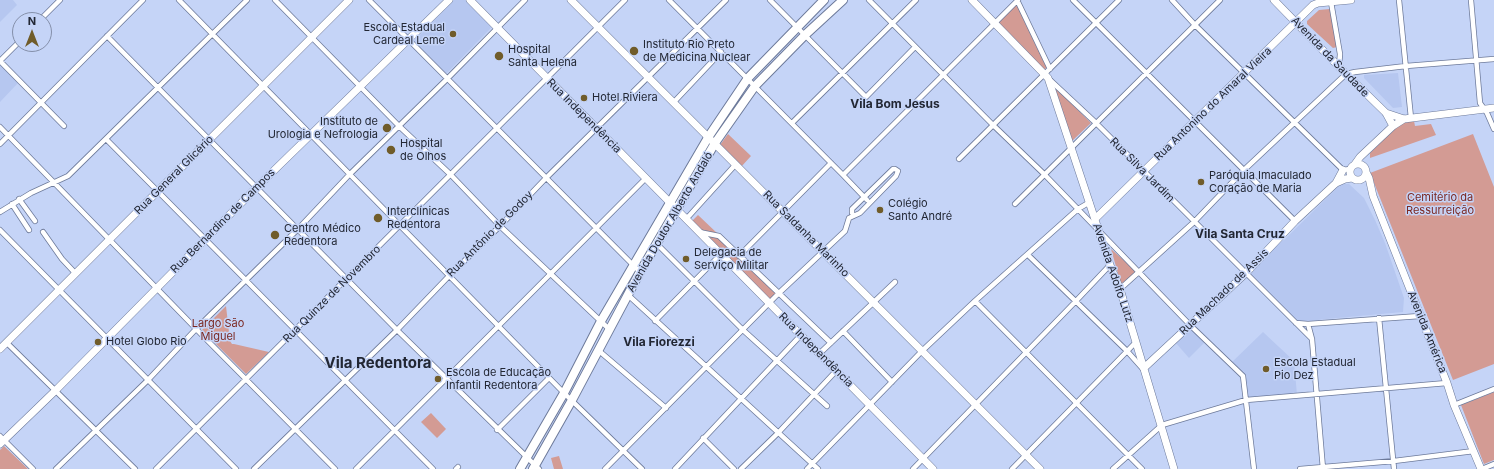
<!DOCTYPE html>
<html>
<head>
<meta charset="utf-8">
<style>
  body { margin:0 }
  #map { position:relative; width:1494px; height:469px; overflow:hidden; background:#c5d4f7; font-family:Inter,sans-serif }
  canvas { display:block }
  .north { position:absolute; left:12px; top:12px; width:40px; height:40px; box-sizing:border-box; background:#c5d4f7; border:1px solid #848fa9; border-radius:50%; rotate:0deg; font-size:11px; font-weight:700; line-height:16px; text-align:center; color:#222734 }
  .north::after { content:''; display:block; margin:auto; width:14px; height:18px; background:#705c2a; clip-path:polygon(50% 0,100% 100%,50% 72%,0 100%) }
</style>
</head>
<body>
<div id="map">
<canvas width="1494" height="469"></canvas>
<div class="north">N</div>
</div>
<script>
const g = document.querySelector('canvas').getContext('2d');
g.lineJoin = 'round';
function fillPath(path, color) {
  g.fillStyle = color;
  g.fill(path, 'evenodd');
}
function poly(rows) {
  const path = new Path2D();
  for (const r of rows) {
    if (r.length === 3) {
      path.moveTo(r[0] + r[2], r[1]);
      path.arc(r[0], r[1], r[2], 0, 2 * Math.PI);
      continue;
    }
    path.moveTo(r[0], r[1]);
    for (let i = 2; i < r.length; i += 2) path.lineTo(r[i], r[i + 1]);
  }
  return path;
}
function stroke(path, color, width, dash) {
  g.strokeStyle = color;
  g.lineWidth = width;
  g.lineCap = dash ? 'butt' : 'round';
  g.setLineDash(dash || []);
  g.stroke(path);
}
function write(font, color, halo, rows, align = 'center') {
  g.font = font + ' Inter,sans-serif';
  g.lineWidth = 3;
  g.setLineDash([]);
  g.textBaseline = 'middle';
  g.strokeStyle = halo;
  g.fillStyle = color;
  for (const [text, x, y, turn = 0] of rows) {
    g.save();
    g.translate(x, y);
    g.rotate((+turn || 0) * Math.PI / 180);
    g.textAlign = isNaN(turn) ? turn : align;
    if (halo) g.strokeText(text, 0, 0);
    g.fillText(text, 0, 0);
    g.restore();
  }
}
fillPath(poly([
  [0,0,13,0,17,5,0,22],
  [454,0,465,0,492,27,446,74,414,41],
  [0,65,18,83,0,102],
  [1398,73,1402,107,1393,108,1364,78,1364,75],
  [1341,184,1349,184,1364,198,1375,220,1385,243,1404,298,1403,312,1326,319,1302,322,1298,321,1251,274,1252,270,1269,252,1286,238],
  [1191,328,1205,342,1189,358,1175,342],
  [1263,332,1294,361,1297,395,1247,399,1244,375,1231,363]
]), '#b6c7f0');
fillPath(poly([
  [1016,3,1047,67,1043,71,997,23],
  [1330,9,1337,47,1333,48,1307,24,1307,21,1319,10],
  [1053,85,1091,123,1071,142],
  [1414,121,1415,126,1431,124,1436,135,1370,158,1370,153,1393,129,1403,123],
  [728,134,751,156,741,167,720,145],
  [1473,134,1494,187,1494,364,1453,380,1370,173],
  [698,215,718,234,701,231,692,221],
  [702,233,718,237,778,294,771,302],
  [1111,249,1137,272,1121,284],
  [226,306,230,341,232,344,234,344,269,352,246,374,202,330],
  [1494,392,1494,460,1484,464,1461,405],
  [431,413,446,429,437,438,421,422],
  [4,446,28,469,0,469,0,450],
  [559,456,563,469,554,469,551,458]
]), '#d39b94');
const street = poly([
  [179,0,564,393,642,469],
  [275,0,399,126,451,175,500,226,609,329],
  [369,0,640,272],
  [669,0,843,175,867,200],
  [770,0,866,97,915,47],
  [869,0,993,125,1044,174,1191,326,1243,376,1254,469],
  [1017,0,1050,69],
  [1073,0,1295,221],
  [1172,0,1195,25,1343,170,1350,169],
  [1399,0,1411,118],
  [1471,0,1480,103,1487,113,1494,129],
  [1331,2,1340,54,1339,67],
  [40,20,60,0],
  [107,36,397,330,539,469],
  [0,61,64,126],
  [0,61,20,41],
  [1050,80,1096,123,1312,339],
  [674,102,721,52],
  [792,123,916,0],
  [0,127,204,337,335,469],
  [106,139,433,469],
  [0,144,143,0],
  [959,159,1119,0],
  [843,175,1018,0],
  [19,199,35,221],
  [12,204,29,230],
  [1015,204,1220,0],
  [0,212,31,193,68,176,247,0],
  [685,218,689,216,736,164],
  [0,230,236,469],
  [43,232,62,259,76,274],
  [699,232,719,236,831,343],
  [656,243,743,330,827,406],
  [1028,255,1127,351,1143,369],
  [739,256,831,163],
  [1120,289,1194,222,1244,170,1346,74,1355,72,1406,66,1494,59],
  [628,295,818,469],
  [975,301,1142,469],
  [1379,318,1394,469],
  [655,321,721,254],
  [1296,323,1308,324,1420,316],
  [1308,324,1312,339,1323,469],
  [843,331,892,382],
  [7,343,135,469],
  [598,350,666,408],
  [819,354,895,282],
  [1454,405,1494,389],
  [497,430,549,378],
  [0,436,33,469],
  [703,438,734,469],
  [56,469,148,380,196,329,298,229,349,175,447,79,525,0],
  [156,469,625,0],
  [254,469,397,330,449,276,500,226,546,178,726,0],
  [356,469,646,178],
  [456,469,458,467],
  [605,469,779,293,845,231,849,218,860,213,896,176,898,171,895,169,893,169,852,209,852,213,854,215],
  [675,469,801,335],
  [741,469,778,433,836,371],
  [807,469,922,351,975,301,1078,209,1090,202],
  [913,469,1075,302,1110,265],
  [1012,469,1136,342],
  [1113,469,1162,425,1246,400,1447,383],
  [1300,469,1394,461,1474,451],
  [1482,469,1494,464]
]);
const secondary = poly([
  [470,0,933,469],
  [571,0,1040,469],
  [972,0,1048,78,1110,265,1120,289,1174,469],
  [1274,0,1346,74,1386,113,1393,126],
  [1386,113,1404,119,1494,108],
  [1358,172,8],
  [1355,164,1360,157,1393,126,1404,119],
  [1366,172,1369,178,1373,196,1447,383,1454,405,1481,469],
  [1336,183,1343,170],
  [1095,219,1313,5,1318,3,1351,0],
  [0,349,349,0],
  [1145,367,1246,273,1295,221,1336,183,1345,179,1352,178],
  [0,444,55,391,257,187,449,0]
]);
const primary = poly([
  [520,469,564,393,601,321,709,136,748,78,824,0],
  [533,469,572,400,640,272,715,143,755,86,805,35,843,0]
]);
stroke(street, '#6d7a9a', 6);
stroke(secondary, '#6d7a9a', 8);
stroke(primary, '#6d7a9a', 10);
stroke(street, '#fff', 4.5);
stroke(secondary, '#fff', 7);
stroke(primary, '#fff', 8);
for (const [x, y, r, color] of [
  [453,34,4,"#705c2a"],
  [634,51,5,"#705c2a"],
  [499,56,5,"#705c2a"],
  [584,98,4,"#705c2a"],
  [387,128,5,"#705c2a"],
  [391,150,5,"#705c2a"],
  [1201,182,4,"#705c2a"],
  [880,210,4,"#705c2a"],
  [378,218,5,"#705c2a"],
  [275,235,5,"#705c2a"],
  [686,259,4,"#705c2a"],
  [98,342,4,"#705c2a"],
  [1266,369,4,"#705c2a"],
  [438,379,4,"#705c2a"]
]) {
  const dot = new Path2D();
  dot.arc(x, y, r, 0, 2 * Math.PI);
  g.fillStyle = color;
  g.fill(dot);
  stroke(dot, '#c5d4f7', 1.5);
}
write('11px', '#222734', '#c5d4f7', [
  ["Escola Estadual",445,28,"right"],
  ["Cardeal Leme",445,41,"right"],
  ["Instituto Rio Preto",643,45],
  ["de Medicina Nuclear",643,58],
  ["Hospital",508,50],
  ["Santa Helena",508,63],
  ["Hotel Riviera",592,98],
  ["Instituto de",378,122,"right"],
  ["Urologia e Nefrologia",378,135,"right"],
  ["Hospital",400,144],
  ["de Olhos",400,157],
  ["Paróquia Imaculado",1209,176],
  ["Coração de Maria",1209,189],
  ["Colégio",888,204],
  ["Santo André",888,217],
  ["Interclínicas",387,212],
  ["Redentora",387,225],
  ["Centro Médico",284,229],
  ["Redentora",284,242],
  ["Delegacia de",694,253],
  ["Serviço Militar",694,266],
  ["Hotel Globo Rio",106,342],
  ["Escola Estadual",1274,363],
  ["Pio Dez",1274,376],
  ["Escola de Educação",446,373],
  ["Infantil Redentora",446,386]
], 'left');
write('11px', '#222734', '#c5d4f7', [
  ["Avenida da Saudade",1330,57,46],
  ["Rua Antonino do Amaral Vieira",1213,104,-44],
  ["Rua Independência",584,116,45],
  ["Rua Silva Jardim",1142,170,45],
  ["Rua General Glicério",174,175,-45],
  ["Rua Bernardino de Campos",223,221,-45],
  ["Avenida Doutor Alberto Andaló",670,222,-60],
  ["Rua Antônio de Godoy",490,234,-45],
  ["Rua Saldanha Marinho",806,234,45],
  ["Avenida Adolfo Lutz",1113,273,71],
  ["Rua Machado de Assis",1224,292,-44],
  ["Rua Quinze de Novembro",332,294,-45],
  ["Avenida América",1427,332,68],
  ["Rua Independência",816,350,45]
]);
write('11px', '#7b2822', '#c5d4f7', [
  ["Cemitério da",1440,198],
  ["Ressurreição",1440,211],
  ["Largo São",218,324],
  ["Miguel",218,337]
]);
write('bold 12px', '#222734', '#c5d4f7', [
  ["Vila Bom Jesus",895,104],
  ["Vila Santa Cruz",1240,234],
  ["Vila Fiorezzi",659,342]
]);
write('bold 15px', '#222734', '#c5d4f7', [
  ["Vila Redentora",378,363]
]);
</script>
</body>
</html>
